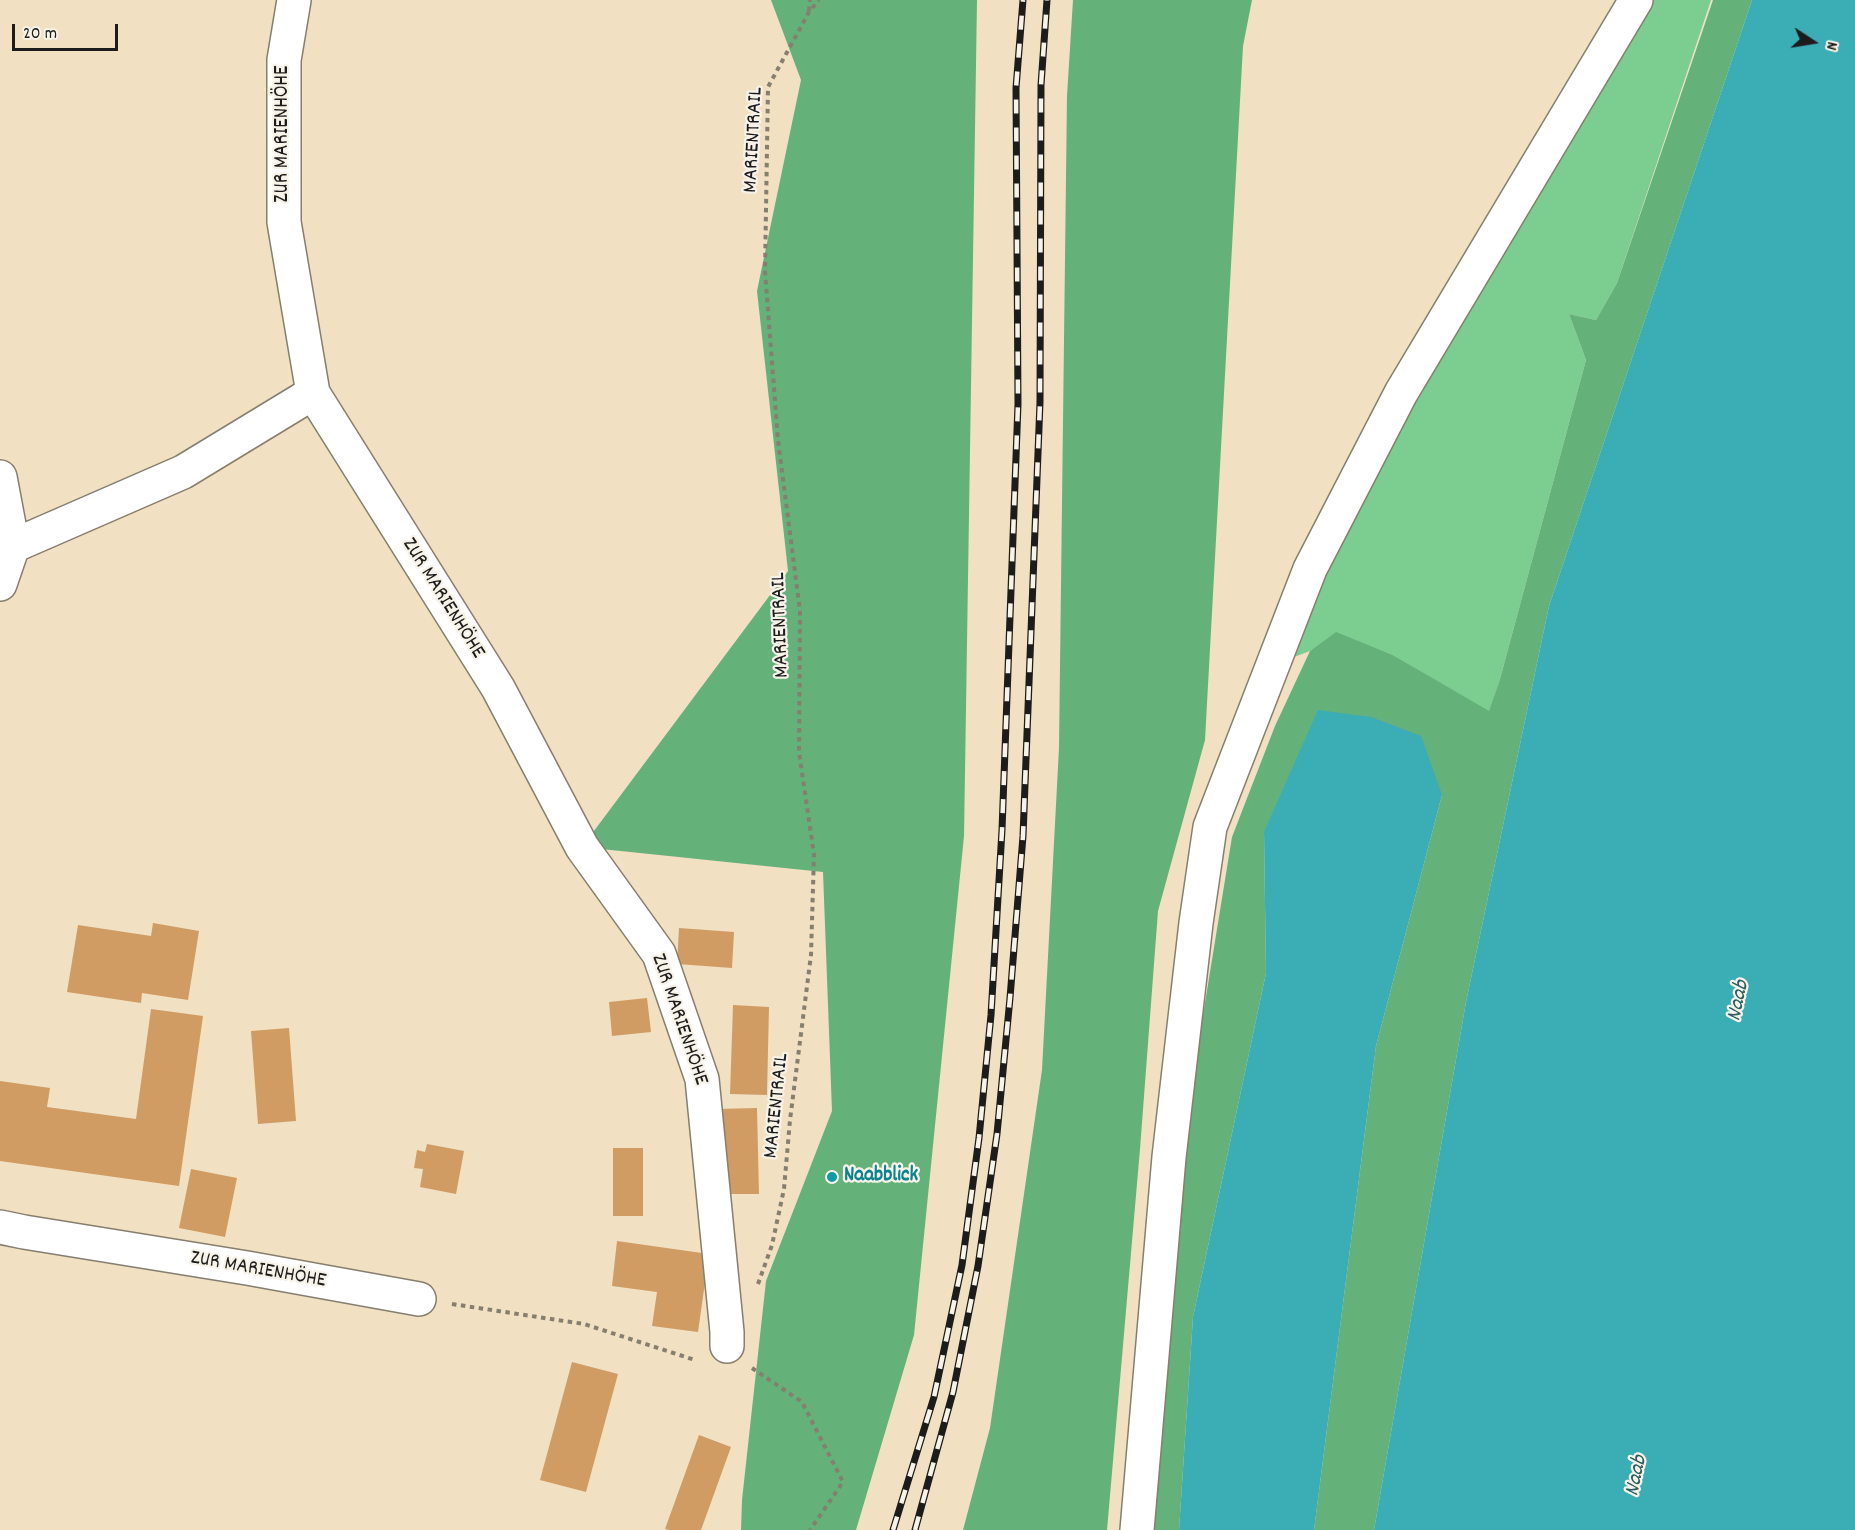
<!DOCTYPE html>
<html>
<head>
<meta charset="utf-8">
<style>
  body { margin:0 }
  #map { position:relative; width:1855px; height:1530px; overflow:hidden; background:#f1e0c2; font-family:Dekko,sans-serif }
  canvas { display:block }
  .north { position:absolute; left:1783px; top:12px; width:60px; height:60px; -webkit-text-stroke:4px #f7f3e8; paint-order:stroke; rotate:102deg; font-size:16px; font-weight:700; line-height:24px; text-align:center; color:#1c1c1c }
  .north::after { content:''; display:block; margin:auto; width:21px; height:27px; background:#1c1c1c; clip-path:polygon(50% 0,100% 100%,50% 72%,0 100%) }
  .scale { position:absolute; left:12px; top:24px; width:106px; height:27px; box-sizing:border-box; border:3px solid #1c1c1c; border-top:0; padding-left:8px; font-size:18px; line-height:21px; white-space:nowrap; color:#1c1c1c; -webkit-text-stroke:4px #f7f3e8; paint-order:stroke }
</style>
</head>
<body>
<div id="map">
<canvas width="1855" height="1530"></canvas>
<div class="north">N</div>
<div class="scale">20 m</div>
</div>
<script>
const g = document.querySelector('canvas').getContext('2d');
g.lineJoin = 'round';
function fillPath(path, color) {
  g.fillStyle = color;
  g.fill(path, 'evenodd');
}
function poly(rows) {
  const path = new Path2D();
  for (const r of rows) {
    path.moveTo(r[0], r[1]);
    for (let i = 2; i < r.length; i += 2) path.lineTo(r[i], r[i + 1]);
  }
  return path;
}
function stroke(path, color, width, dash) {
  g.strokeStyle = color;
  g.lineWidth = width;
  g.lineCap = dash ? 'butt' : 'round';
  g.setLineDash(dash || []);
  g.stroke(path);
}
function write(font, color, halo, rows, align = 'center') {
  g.font = font + ' Dekko,sans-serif';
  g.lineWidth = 4.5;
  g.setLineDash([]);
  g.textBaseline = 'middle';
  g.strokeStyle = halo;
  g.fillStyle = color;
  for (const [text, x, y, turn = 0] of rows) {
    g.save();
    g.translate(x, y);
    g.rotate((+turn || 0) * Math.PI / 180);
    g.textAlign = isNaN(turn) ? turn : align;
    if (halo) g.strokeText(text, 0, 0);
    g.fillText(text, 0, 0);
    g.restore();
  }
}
fillPath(poly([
  [1653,0,1711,0,1617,283,1596,320,1569,314,1586,360,1500,679,1489,712,1393,655,1336,633,1310,651,1281,662,1404,417]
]), '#7bce90');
fillPath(poly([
  [771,0,977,0,964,836,914,1335,856,1530,741,1530,742,1500,766,1281,832,1111,823,872,582,847,788,571,757,291,801,80],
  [1073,0,1252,0,1243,46,1205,740,1158,911,1140,1149,1107,1530,963,1530,990,1428,1042,1070,1059,748,1067,96],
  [1713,0,1752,0,1549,606,1466,1002,1374,1530,1314,1530,1376,1046,1442,795,1264,832,1266,973,1193,1317,1179,1530,1149,1530,1190,1095,1232,837,1275,726,1310,651,1336,632,1393,655,1489,711,1500,679,1586,360,1569,314,1596,320,1617,283]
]), '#64b17a');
fillPath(poly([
  [1752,0,1855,0,1855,1530,1374,1530,1466,1002,1549,606],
  [1318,710,1371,717,1421,736,1442,795,1376,1046,1314,1530,1179,1530,1193,1317,1266,973,1264,832]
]), '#3badb4');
fillPath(poly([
  [153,923,199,931,188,1000,142,993,141,1003,67,992,78,925,151,936],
  [679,928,734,932,732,968,677,964],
  [647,998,651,1032,612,1036,609,1002],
  [733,1005,769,1007,767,1095,730,1094],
  [151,1009,203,1016,179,1186,0,1161,0,1081,50,1088,47,1107,136,1119],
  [289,1028,296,1121,258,1124,251,1031],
  [757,1108,759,1194,718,1194,717,1109],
  [427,1144,464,1151,456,1194,420,1187,423,1169,414,1168,417,1150,425,1152],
  [613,1148,643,1148,643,1216,613,1216],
  [191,1169,237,1178,225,1237,179,1228],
  [617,1241,709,1254,698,1332,652,1326,657,1292,612,1286],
  [572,1362,618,1374,586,1492,540,1480],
  [699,1435,731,1447,701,1530,669,1530,665,1529]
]), '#d19c63');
const minor = poly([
  [294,0,284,60,284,222,313,393,498,688,582,847,659,954,702,1079,727,1332,727,1346],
  [0,477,13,546,0,584],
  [13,546,183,472,313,393],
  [0,1227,24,1232,247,1268,419,1299],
  [1137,1530,1169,1157,1196,923,1210,827,1310,569,1401,393,1636,0]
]);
stroke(minor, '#867e6f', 36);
stroke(poly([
  [809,11,810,0],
  [758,1284,772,1245,784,1189,790,1120,811,955,814,854,799,752,800,611,778,440,765,271,768,87,809,12,819,0],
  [452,1304,584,1324,695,1360],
  [752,1368,802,1402,843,1482,810,1530]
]), '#867e6f', 4, [4.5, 4.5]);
stroke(minor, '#fff', 33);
const rail = poly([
  [893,1530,934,1397,962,1265,979,1138,991,1015,1002,830,1018,404,1016,88,1023,0],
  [915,1530,953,1392,978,1266,997,1134,1010,998,1023,836,1040,402,1041,85,1047,0]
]);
stroke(rail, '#1c1c1c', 7);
stroke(rail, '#f7f3e8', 4.5, [14]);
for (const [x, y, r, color] of [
  [832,1177,6,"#0f9aa8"]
]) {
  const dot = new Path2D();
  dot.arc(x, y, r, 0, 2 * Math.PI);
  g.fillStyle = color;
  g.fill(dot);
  stroke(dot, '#f7f3e8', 2);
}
write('21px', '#1c1c1c', '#f7f3e8', [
  ["ZUR MARIENHÖHE",284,134,-90],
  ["MARIENTRAIL",755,140,-87],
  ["ZUR MARIENHÖHE",442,599,58],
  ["MARIENTRAIL",782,625,-92],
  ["ZUR MARIENHÖHE",678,1020,71],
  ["MARIENTRAIL",778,1106,-84],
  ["ZUR MARIENHÖHE",258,1271,10]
]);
write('bold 21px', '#0d838f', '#f7f3e8', [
  ["Naabblick",844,1177]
], 'left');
write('italic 22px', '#2a5d60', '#f7f3e8', [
  ["Naab",1740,1001,-78],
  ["Naab",1638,1476,-78]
]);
</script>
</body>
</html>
